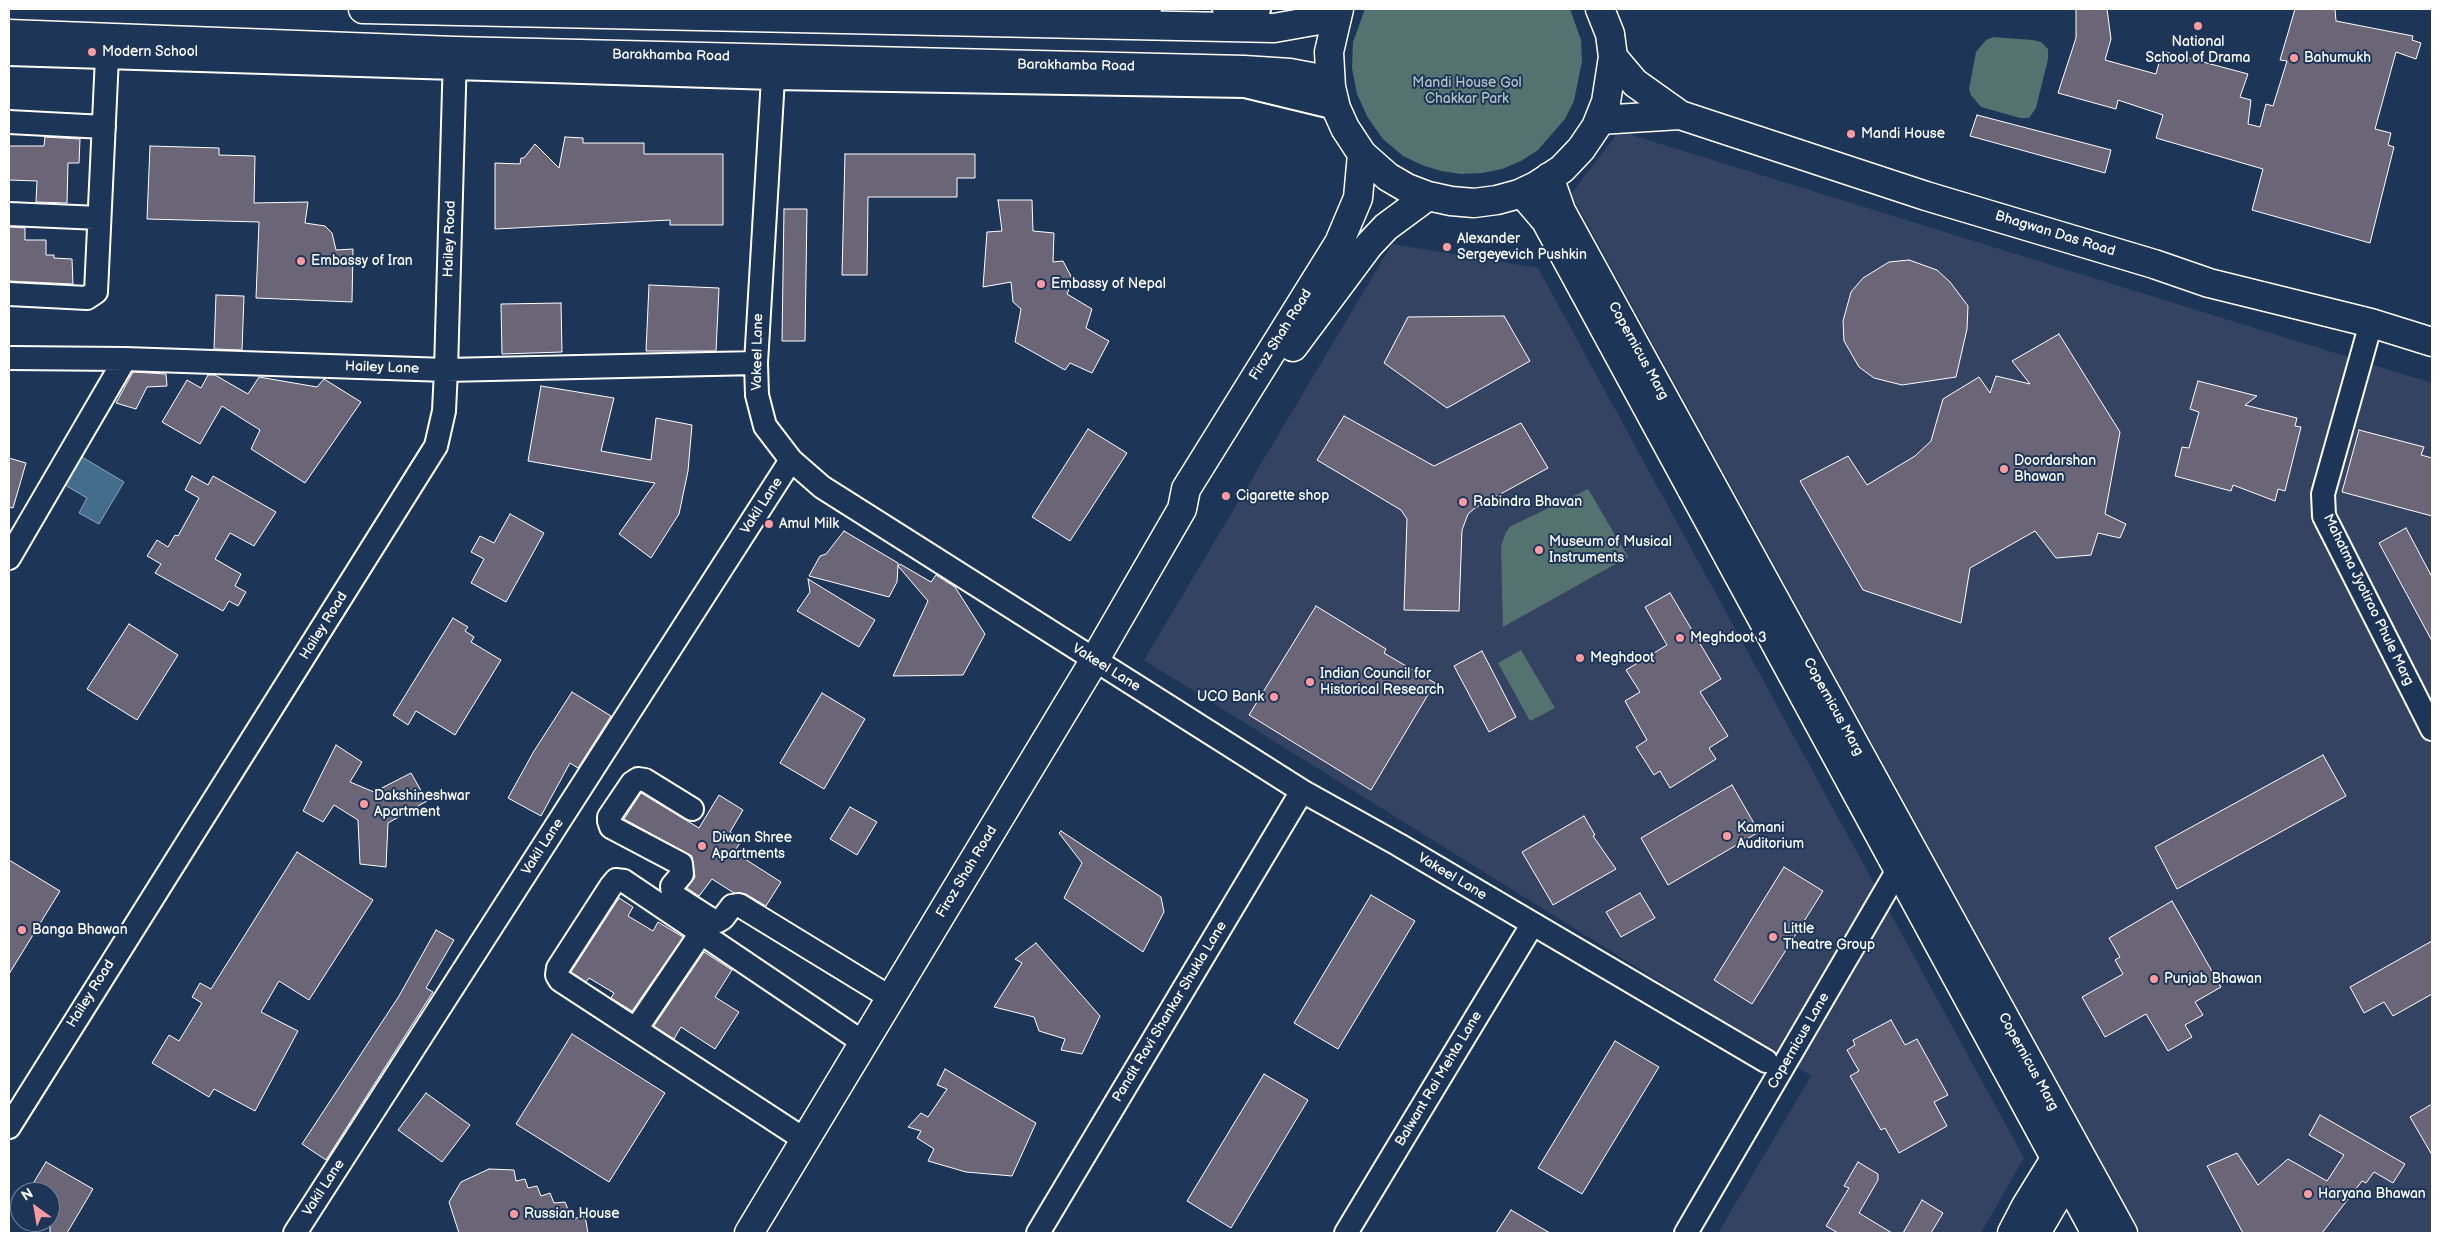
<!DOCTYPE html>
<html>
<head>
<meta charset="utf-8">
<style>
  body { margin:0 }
  #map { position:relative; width:2441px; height:1242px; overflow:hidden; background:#1d3557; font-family:"Balsamiq Sans",sans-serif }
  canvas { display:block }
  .frame { position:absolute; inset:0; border:10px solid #fff; pointer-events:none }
  .north { position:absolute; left:10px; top:1182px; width:50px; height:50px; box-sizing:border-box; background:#1d3557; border:1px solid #77869a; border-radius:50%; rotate:328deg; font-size:14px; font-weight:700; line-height:20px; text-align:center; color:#fff }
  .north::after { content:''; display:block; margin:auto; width:18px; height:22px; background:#ff9aa2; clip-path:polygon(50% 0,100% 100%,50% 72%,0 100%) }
</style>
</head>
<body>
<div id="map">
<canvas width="2441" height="1242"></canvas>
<div class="frame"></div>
<div class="north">N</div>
</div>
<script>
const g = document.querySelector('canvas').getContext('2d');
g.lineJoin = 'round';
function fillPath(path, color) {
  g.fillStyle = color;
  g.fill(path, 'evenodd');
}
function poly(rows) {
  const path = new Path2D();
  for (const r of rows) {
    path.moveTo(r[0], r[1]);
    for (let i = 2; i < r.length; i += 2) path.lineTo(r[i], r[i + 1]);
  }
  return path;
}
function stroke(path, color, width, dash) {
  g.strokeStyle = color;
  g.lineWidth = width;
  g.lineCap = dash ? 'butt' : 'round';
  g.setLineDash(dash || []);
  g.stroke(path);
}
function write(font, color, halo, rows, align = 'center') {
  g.font = font + ' "Balsamiq Sans",sans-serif';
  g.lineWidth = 4;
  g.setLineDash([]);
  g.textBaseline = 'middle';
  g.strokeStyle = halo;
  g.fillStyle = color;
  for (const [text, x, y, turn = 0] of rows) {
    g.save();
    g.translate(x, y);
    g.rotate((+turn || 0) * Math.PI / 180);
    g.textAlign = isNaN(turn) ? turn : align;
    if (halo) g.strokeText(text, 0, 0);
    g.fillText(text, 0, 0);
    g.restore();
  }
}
fillPath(poly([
  [1619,131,2432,383,2432,1233,2141,1233,1571,194],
  [1392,244,1538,268,2024,1158,1981,1233,1718,1233,1811,1076,1144,660]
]), '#344361');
fillPath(poly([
  [1365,9,1570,9,1581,40,1582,61,1574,101,1565,119,1538,150,1521,161,1502,169,1482,173,1461,174,1441,171,1422,165,1403,156,1383,139,1368,118,1357,94,1352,68,1353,42],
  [1993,37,2033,40,2041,42,2048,49,2048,59,2036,108,2029,118,2020,118,1981,107,1971,95,1969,89,1976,52,1986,40],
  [1588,489,1628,557,1503,627,1501,546,1506,532,1511,526],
  [1521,650,1555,708,1530,721,1498,663]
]), '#537270');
const water = poly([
  [82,457,124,482,99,524,79,513,87,498,65,485,82,457]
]);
fillPath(water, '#446c8c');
stroke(water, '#8fa7ba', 1);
const building = poly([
  [2076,9,2107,9,2111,39,2105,60,2156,74,2162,51,2248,74,2240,97,2251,100,2248,124,2260,127,2266,104,2273,106,2287,61,2280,60,2295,9,2335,9,2336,21,2413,36,2412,40,2421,43,2416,59,2396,52,2375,129,2391,133,2388,145,2394,147,2370,243,2252,210,2263,169,2156,138,2163,115,2118,100,2116,109,2058,93,2076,38,2076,9],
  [1977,115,2111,150,2105,173,1970,136,1977,115],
  [45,137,80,139,79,163,68,163,67,203,36,202,37,181,9,180,9,146,44,146,45,137],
  [565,137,583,138,583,143,644,143,644,154,723,154,723,225,670,225,670,220,495,229,495,163,520,164,521,158,524,158,535,144,559,168,565,137],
  [150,146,219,148,219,155,255,156,254,203,308,202,305,223,325,226,332,233,336,250,353,249,352,302,256,298,259,222,147,219,150,146],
  [845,154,975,154,975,178,957,178,957,197,868,197,867,275,842,275,845,154],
  [998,200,1032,200,1033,231,1054,233,1053,262,1063,261,1073,280,1067,294,1092,309,1086,328,1109,341,1092,373,1070,363,1065,370,1015,342,1021,309,1013,302,1011,282,983,287,987,232,1002,231,998,200],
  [784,209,807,209,805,341,782,341,784,209],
  [9,227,25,228,25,240,46,240,46,255,54,255,54,258,72,259,73,284,9,281,9,227],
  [1909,260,1937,270,1950,282,1968,306,1967,329,1956,377,1902,385,1874,378,1859,367,1844,341,1843,321,1851,292,1863,278,1889,262,1909,260],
  [649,285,719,288,716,351,646,351,649,285],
  [216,295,244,296,242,350,214,349,216,295],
  [561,303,562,352,502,354,501,304,561,303],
  [1504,316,1530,361,1447,408,1384,363,1408,317,1504,316],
  [2059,334,2120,432,2105,514,2126,524,2120,538,2098,533,2091,555,2056,558,2035,531,1970,568,1961,623,1863,590,1800,481,1848,456,1867,485,1915,456,1931,441,1943,399,1979,377,1990,393,1996,376,2030,384,2012,361,2059,334],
  [133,372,166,374,167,386,147,387,136,409,116,403,133,372],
  [208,375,215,375,248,394,259,377,317,387,324,379,361,402,305,483,251,449,260,430,222,406,200,444,162,422,187,380,201,388,208,375],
  [2198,381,2257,396,2245,405,2297,418,2295,426,2301,427,2285,491,2278,489,2275,501,2233,485,2231,491,2175,476,2182,447,2189,448,2199,412,2190,409,2198,381],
  [541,386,614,398,601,451,651,460,656,418,692,425,688,471,679,514,651,558,619,534,655,483,528,461,541,386],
  [1344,416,1434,466,1521,423,1548,468,1475,508,1468,514,1462,530,1459,611,1404,610,1407,519,1401,510,1317,460,1344,416],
  [1088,429,1127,453,1070,541,1032,517,1088,429],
  [2359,430,2424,447,2421,455,2432,458,2432,516,2342,492,2359,430],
  [9,458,26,463,13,508,9,507,9,458],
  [192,476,208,485,213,476,276,512,254,546,230,533,215,559,241,574,235,586,246,592,238,606,229,601,223,611,155,573,161,564,147,556,157,540,168,547,175,535,178,536,199,498,185,490,192,476],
  [510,514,544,533,506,602,471,583,484,559,471,552,480,536,494,543,510,514],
  [2406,528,2432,577,2432,641,2379,543,2406,528],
  [844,531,898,563,898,566,900,564,931,582,936,575,955,587,985,634,963,675,893,676,928,601,898,566,897,582,889,597,809,576,820,556,826,554,844,531],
  [808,579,875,620,859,647,797,611,810,592,808,579],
  [1670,593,1721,679,1700,692,1728,736,1709,748,1716,759,1670,788,1660,771,1654,775,1636,747,1647,740,1625,701,1640,692,1626,670,1667,645,1645,607,1670,593],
  [1316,606,1386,649,1384,653,1435,683,1371,790,1249,715,1316,606],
  [453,618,468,627,465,631,474,637,471,642,501,660,455,735,416,711,408,725,393,715,453,618],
  [129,624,178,655,137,720,87,689,129,624],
  [1482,651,1516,717,1489,732,1454,666,1482,651],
  [572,692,611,716,578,768,570,763,541,816,508,798,534,751,572,692],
  [822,693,865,719,824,789,780,763,822,693],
  [336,745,362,762,350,782,374,792,411,773,427,801,388,823,386,867,360,864,358,820,334,805,323,822,303,811,336,745],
  [2323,755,2346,796,2177,889,2155,847,2323,755],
  [1732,785,1759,832,1668,885,1641,838,1732,785],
  [641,793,699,828,719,795,743,810,730,832,742,840,734,852,781,882,766,906,746,894,734,893,712,879,699,896,687,888,695,877,692,856,624,819,641,793],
  [850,807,877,822,857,855,830,839,850,807],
  [1584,816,1595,835,1593,836,1616,869,1553,905,1522,852,1584,816],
  [1061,831,1161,897,1164,912,1143,952,1064,898,1082,863,1059,833,1061,831],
  [297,852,373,900,309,1000,279,981,261,1012,298,1031,255,1111,214,1089,209,1097,152,1063,169,1035,179,1041,202,1003,192,997,200,983,211,989,297,852],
  [9,860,60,891,9,974,9,860],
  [1784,867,1823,891,1752,1004,1714,980,1784,867],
  [1640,893,1655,918,1621,937,1606,912,1640,893],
  [1371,895,1415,921,1338,1049,1294,1023,1371,895],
  [619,898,633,907,628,916,653,931,658,922,683,937,632,1011,611,998,614,993,589,978,586,982,571,972,619,898],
  [2172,901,2221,987,2195,1002,2203,1015,2185,1025,2192,1037,2168,1051,2146,1014,2105,1037,2082,997,2123,974,2115,960,2120,957,2109,938,2172,901],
  [436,930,454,940,426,988,433,992,326,1160,302,1144,399,996,436,930],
  [2432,941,2432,994,2393,1016,2384,1002,2364,1013,2350,987,2432,941],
  [1036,943,1100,1016,1082,1054,1061,1050,1065,1039,1039,1031,1034,1017,994,1007,1022,963,1015,959,1036,943],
  [704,952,732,970,715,997,739,1012,715,1049,681,1027,674,1039,654,1026,704,952],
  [1891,1020,1905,1045,1917,1039,1948,1095,1934,1102,1947,1126,1899,1153,1885,1128,1881,1130,1850,1076,1859,1071,1847,1050,1855,1045,1853,1040,1891,1020],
  [572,1034,665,1093,609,1182,516,1124,572,1034],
  [1615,1041,1659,1067,1582,1194,1538,1168,1615,1041],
  [945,1069,1036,1123,1012,1176,966,1172,928,1161,934,1149,917,1138,921,1131,908,1127,921,1113,928,1117,947,1089,937,1085,945,1069],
  [1264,1074,1308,1100,1231,1228,1187,1201,1264,1074],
  [426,1093,470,1125,442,1162,398,1130,426,1093],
  [2432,1104,2432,1155,2410,1117,2432,1104],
  [2320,1115,2405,1164,2393,1183,2374,1172,2366,1183,2362,1181,2322,1233,2243,1233,2207,1166,2237,1153,2258,1185,2288,1159,2327,1181,2344,1155,2309,1135,2320,1115],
  [46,1162,93,1189,67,1233,50,1233,50,1192,28,1192,46,1162],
  [1858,1162,1878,1174,1878,1180,1859,1213,1892,1233,1838,1233,1826,1226,1849,1188,1844,1186,1858,1162],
  [489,1169,514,1170,516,1181,525,1179,528,1188,537,1186,541,1196,550,1193,554,1203,565,1202,572,1219,585,1216,588,1233,459,1233,449,1202,461,1182,489,1169],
  [1922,1200,1943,1213,1931,1233,1903,1233,1922,1200],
  [1511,1210,1550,1233,1496,1233,1511,1210]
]);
fillPath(building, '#6a6577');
stroke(building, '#fff', 1);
const street = poly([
  [1224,9,1259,9],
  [1077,12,1150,9],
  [9,54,773,78,1245,86,1336,108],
  [773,78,756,363,757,395,765,426,791,460,822,487,1302,791,1399,845,1766,1061],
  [9,122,104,127],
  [9,214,99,218],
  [9,294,87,298,96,292,107,57],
  [2371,323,2323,494,2324,516,2432,729],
  [9,358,125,359,446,370,756,363],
  [9,558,125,359],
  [692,809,645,780,638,779,632,783,609,817,609,821,611,827,681,864,682,874,672,886,673,895,712,920,718,921,723,918,732,906,739,905,891,998],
  [636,1029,701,933],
  [9,1127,436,446,444,411,446,370,455,54],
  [805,1140,560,980,557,975,558,968,611,886,616,880,624,881,864,1043],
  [295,1233,791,460],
  [1038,1233,1302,791],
  [1346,1233,1532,925],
  [1686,1233,1906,856]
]);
const secondary = poly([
  [363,9,1274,28,1336,17],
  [1339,9,1329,52,1331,87,1336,108,1345,128,1362,154,1388,177,1407,188,1428,196,1451,201,1474,203,1497,200,1519,194,1536,186,1562,169,1581,149,1596,127,1606,102,1613,57,1610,34,1600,9],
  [9,34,455,51,1244,70,1290,73,1311,77,1331,87],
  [1613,57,1635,83,1680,115,1926,196,2154,264,2209,283,2371,323,2432,342],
  [1599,120,1680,115],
  [1549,177,1561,211,2123,1233],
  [1522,193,1546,221,2096,1233],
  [1293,347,1369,245,1386,227,1428,196],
  [749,1233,1094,661,1182,509,1186,489,1339,243,1358,198,1362,154],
  [2012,1233,2026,1206,2055,1159,2067,1150],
  [2036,1233,2067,1180,2078,1170]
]);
stroke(street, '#fff', 26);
stroke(secondary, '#fff', 31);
stroke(street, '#1d3557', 22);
stroke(secondary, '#1d3557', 28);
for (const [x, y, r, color] of [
  [2198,26,5,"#ff9aa2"],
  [92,52,5,"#ff9aa2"],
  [2294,58,5,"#ff9aa2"],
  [1851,134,5,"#ff9aa2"],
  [1447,247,5,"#ff9aa2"],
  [301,261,5,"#ff9aa2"],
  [1041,284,5,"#ff9aa2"],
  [2004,469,5,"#ff9aa2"],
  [1226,496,5,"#ff9aa2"],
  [1463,502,5,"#ff9aa2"],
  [769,524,5,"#ff9aa2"],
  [1539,550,5,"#ff9aa2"],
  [1680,638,5,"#ff9aa2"],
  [1580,658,5,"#ff9aa2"],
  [1310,682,5,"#ff9aa2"],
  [1274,697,5,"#ff9aa2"],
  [364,804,5,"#ff9aa2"],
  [1727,836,5,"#ff9aa2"],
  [702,846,5,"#ff9aa2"],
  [22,930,5,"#ff9aa2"],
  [1773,937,5,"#ff9aa2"],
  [2154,979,5,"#ff9aa2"],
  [2308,1194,5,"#ff9aa2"],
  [514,1214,5,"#ff9aa2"]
]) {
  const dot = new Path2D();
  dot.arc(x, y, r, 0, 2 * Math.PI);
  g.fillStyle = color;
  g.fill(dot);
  stroke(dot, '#1d3557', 2);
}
write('14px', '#fff', '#1d3557', [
  ["National",2198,42,"center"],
  ["School of Drama",2198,58,"center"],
  ["Modern School",102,52],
  ["Bahumukh",2304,58],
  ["Mandi House",1861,134],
  ["Alexander",1457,239],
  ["Sergeyevich Pushkin",1457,255],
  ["Embassy of Iran",311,261],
  ["Embassy of Nepal",1051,284],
  ["Doordarshan",2014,461],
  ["Bhawan",2014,477],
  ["Cigarette shop",1236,496],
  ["Rabindra Bhavan",1473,502],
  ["Amul Milk",779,524],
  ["Museum of Musical",1549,542],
  ["Instruments",1549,558],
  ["Meghdoot 3",1690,638],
  ["Meghdoot",1590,658],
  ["Indian Council for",1320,674],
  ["Historical Research",1320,690],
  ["UCO Bank",1264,697,"right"],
  ["Dakshineshwar",374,796],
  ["Apartment",374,812],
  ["Kamani",1737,828],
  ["Auditorium",1737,844],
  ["Diwan Shree",712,838],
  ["Apartments",712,854],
  ["Little",1783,929],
  ["Theatre Group",1783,945],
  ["Banga Bhawan",32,930],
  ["Punjab Bhawan",2164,979],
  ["Haryana Bhawan",2318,1194],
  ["Russian House",524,1214]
], 'left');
write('14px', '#fff', '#1d3557', [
  ["Barakhamba Road",671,56,1],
  ["Barakhamba Road",1076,66,1],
  ["Bhagwan Das Road",2055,234,17],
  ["Hailey Road",450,239,-88],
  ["Firoz Shah Road",1281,335,-58],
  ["Copernicus Marg",1638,351,61],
  ["Vakeel Lane",758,352,-89],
  ["Hailey Lane",382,368,2],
  ["Vakil Lane",762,506,-57],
  ["Mahatma Jyotirao Phule Marg",2368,600,64],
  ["Hailey Road",324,626,-58],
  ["Vakeel Lane",1106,668,32],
  ["Copernicus Marg",1833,707,61],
  ["Vakil Lane",543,847,-57],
  ["Firoz Shah Road",967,872,-59],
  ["Vakeel Lane",1452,877,31],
  ["Hailey Road",91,994,-58],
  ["Pandit Ravi Shankar Shukla Lane",1170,1012,-59],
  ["Copernicus Lane",1799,1041,-60],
  ["Copernicus Marg",2028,1062,61],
  ["Balwant Rai Mehta Lane",1439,1079,-59],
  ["Vakil Lane",324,1188,-57]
]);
write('14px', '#b2c0bf', '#1d3557', [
  ["Mandi House Gol",1467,83],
  ["Chakkar Park",1467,99]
]);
</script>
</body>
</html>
